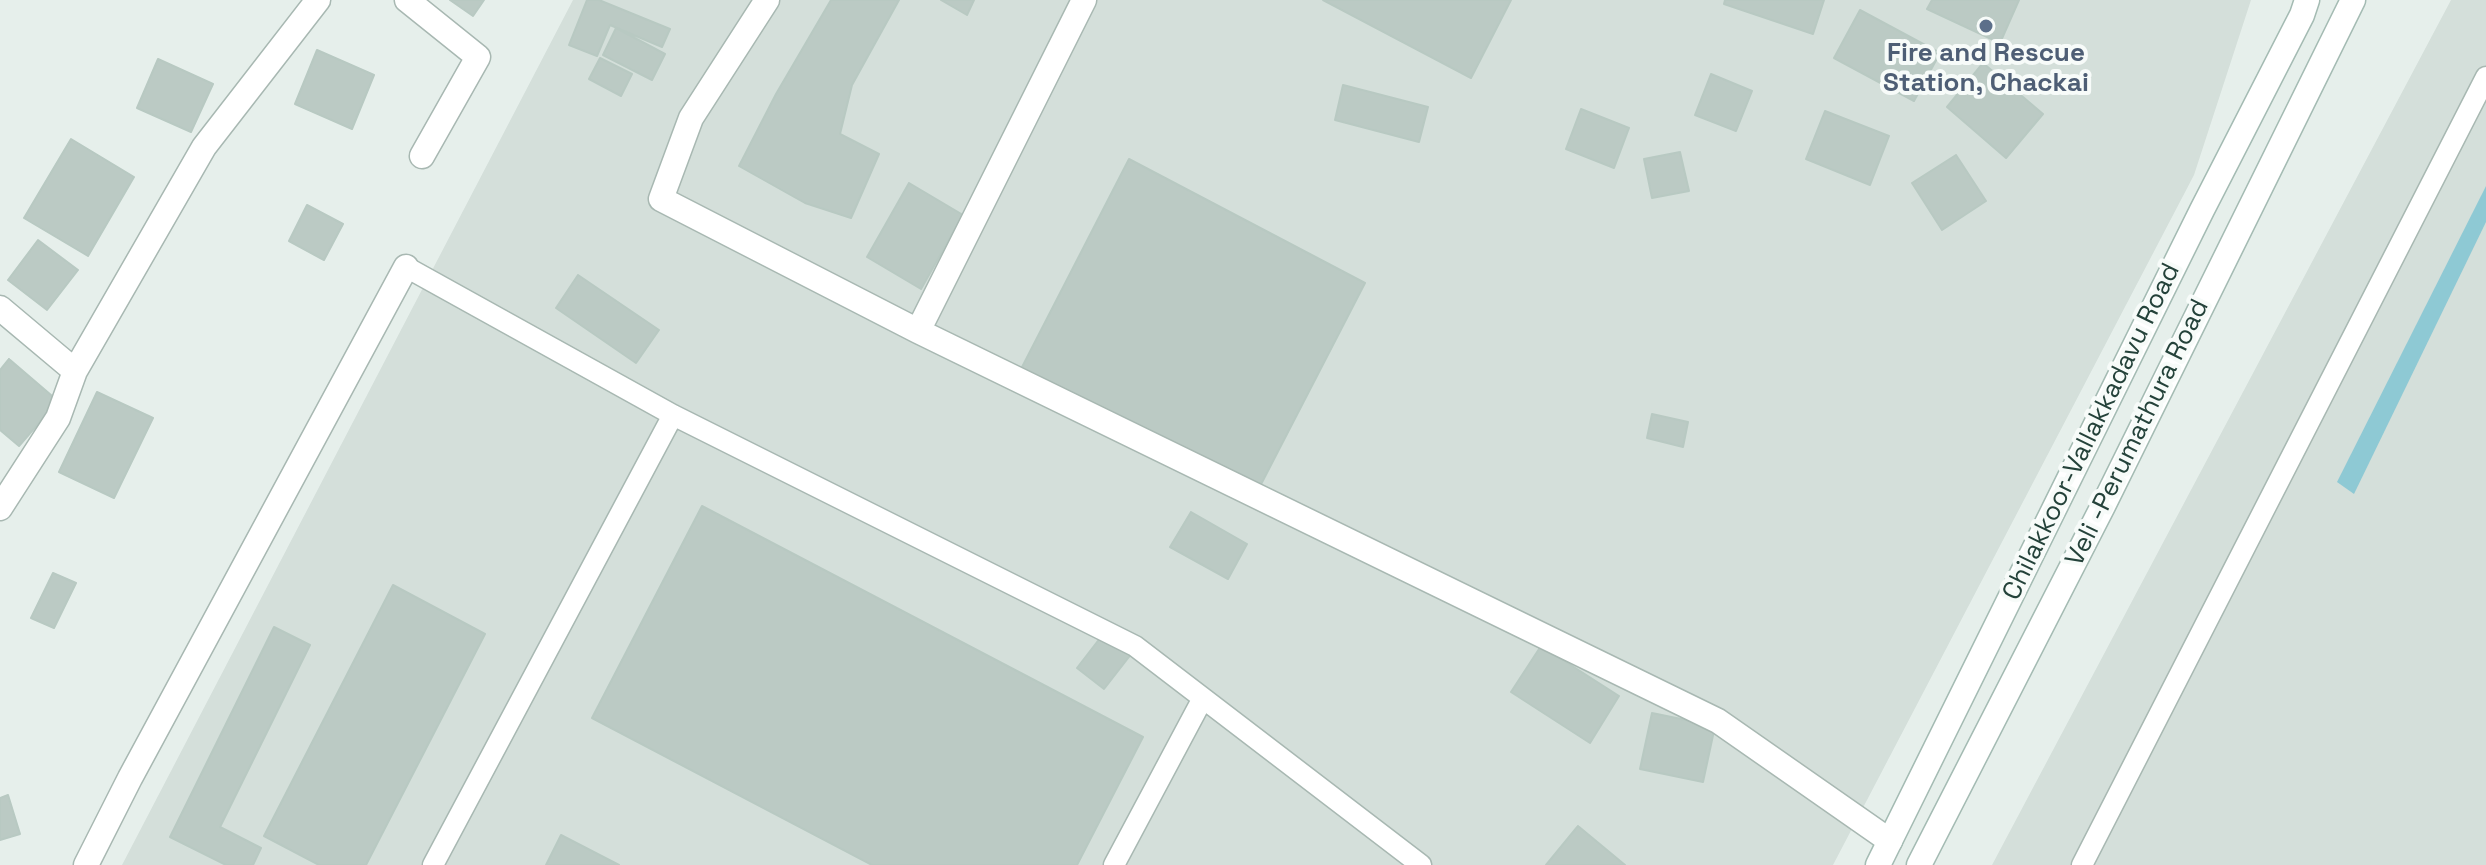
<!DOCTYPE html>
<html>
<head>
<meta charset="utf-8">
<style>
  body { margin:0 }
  canvas { display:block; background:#e6efeb }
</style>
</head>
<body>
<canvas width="2486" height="865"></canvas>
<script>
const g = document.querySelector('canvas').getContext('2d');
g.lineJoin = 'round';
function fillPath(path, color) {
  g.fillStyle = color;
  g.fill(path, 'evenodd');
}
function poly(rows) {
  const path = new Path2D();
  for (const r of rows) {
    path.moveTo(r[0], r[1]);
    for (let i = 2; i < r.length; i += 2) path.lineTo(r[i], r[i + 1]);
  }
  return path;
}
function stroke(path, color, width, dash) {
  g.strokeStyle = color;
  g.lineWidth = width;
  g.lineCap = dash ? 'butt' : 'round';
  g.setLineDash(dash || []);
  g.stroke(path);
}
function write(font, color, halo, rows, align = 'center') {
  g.font = font + ' "Space Grotesk",sans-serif';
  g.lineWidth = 8;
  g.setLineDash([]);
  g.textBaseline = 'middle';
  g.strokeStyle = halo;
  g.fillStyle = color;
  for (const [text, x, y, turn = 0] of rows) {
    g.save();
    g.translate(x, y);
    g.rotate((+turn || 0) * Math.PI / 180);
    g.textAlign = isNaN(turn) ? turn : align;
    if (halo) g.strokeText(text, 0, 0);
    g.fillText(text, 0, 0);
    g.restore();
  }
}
fillPath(poly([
  [573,0,2251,0,2194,175,1833,865,122,865],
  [2451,0,2486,0,2486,865,1992,865]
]), '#d4dfda');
fillPath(poly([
  [2486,186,2486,222,2354,494,2337,482]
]), '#8ec9d4');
const building = poly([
  [450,0,484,0,473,16,450,0],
  [587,0,599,0,670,29,662,47,610,25,597,56,569,45,587,0],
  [831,0,899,0,852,85,840,134,879,154,851,218,805,203,739,166,776,94,831,0],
  [941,0,974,0,967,15,941,0],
  [1323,0,1511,0,1471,78,1323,0],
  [1725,0,1824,0,1813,34,1724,4,1725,0],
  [1932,0,2019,0,2000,43,1927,9,1932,0],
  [1860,10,1940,53,1914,101,1834,58,1860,10],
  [616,28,665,54,652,80,603,55,616,28],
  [317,50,374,75,352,129,295,104,317,50],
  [600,58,632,74,621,96,589,79,600,58],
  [158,59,213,84,191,132,137,108,158,59],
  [1983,63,2043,114,2006,158,1947,107,1983,63],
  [1711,74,1752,91,1736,131,1695,115,1711,74],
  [1343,85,1428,107,1419,142,1335,120,1343,85],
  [1581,109,1629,128,1614,168,1566,149,1581,109],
  [1825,111,1889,136,1870,185,1806,159,1825,111],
  [71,139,134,177,88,256,24,218,71,139],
  [1680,152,1689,191,1652,198,1644,159,1680,152],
  [1956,155,1986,201,1942,230,1912,183,1956,155],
  [1129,159,1365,283,1256,494,1020,371,1129,159],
  [909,183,963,215,921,289,867,257,909,183],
  [307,205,343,224,324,260,289,241,307,205],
  [38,240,78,270,47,310,8,280,38,240],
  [578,275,659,330,636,363,556,308,578,275],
  [9,359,58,401,19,446,0,430,0,370,9,359],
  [97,392,153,418,114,498,59,472,97,392],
  [1652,414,1688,422,1683,447,1647,438,1652,414],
  [702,506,1143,737,1077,865,872,865,592,718,702,506],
  [1191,512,1247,544,1228,579,1170,547,1191,512],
  [53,573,76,583,54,628,31,618,53,573],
  [393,585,485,634,366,865,319,865,264,836,393,585],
  [274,627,310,645,220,827,261,848,253,865,226,865,170,837,274,627],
  [1104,633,1132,653,1104,689,1077,668,1104,633],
  [1541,646,1619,696,1590,743,1511,692,1541,646],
  [1652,713,1715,726,1703,782,1640,769,1652,713],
  [8,795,20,834,0,840,0,798,8,795],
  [1578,826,1625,865,1546,865,1578,826],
  [561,835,619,865,546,865,561,835]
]);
fillPath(building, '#bbcac4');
stroke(building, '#b8c9c2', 2);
const lane = poly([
  [406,267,673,415,1135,646,1421,865],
  [433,865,673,415],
  [1114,865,1203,698],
  [2082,865,2486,77]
]);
const street = poly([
  [407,0,478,57,422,156],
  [767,0,691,118,661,199,918,331,1718,721,1890,841],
  [0,308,75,371],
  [918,331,1084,0],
  [0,508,58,418,75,371,204,147,318,0],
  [86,865,130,778,406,267]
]);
const secondary = poly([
  [1878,865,2202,210,2302,15,2307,0],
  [1919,865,2103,506,2353,0]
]);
stroke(lane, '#a8b8b2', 23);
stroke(street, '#a8b8b2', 27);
stroke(secondary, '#a4bbb3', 27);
stroke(lane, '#fff', 20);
stroke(street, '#fff', 24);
stroke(secondary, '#fff', 24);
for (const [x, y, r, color] of [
  [1986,26,8,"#5c6f8a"]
]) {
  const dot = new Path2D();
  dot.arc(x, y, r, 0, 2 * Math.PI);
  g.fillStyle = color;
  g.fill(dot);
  stroke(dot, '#f7fbf9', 3);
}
write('bold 26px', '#4e5e75', '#f7fbf9', [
  ["Fire and Rescue",1986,54],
  ["Station, Chackai",1986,84]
]);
write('26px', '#24423a', '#f7fbf9', [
  ["Chilakkoor-Vallakkadavu Road",2092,432,-64],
  ["Veli -Perumathura Road",2138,433,-64]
]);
</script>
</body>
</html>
